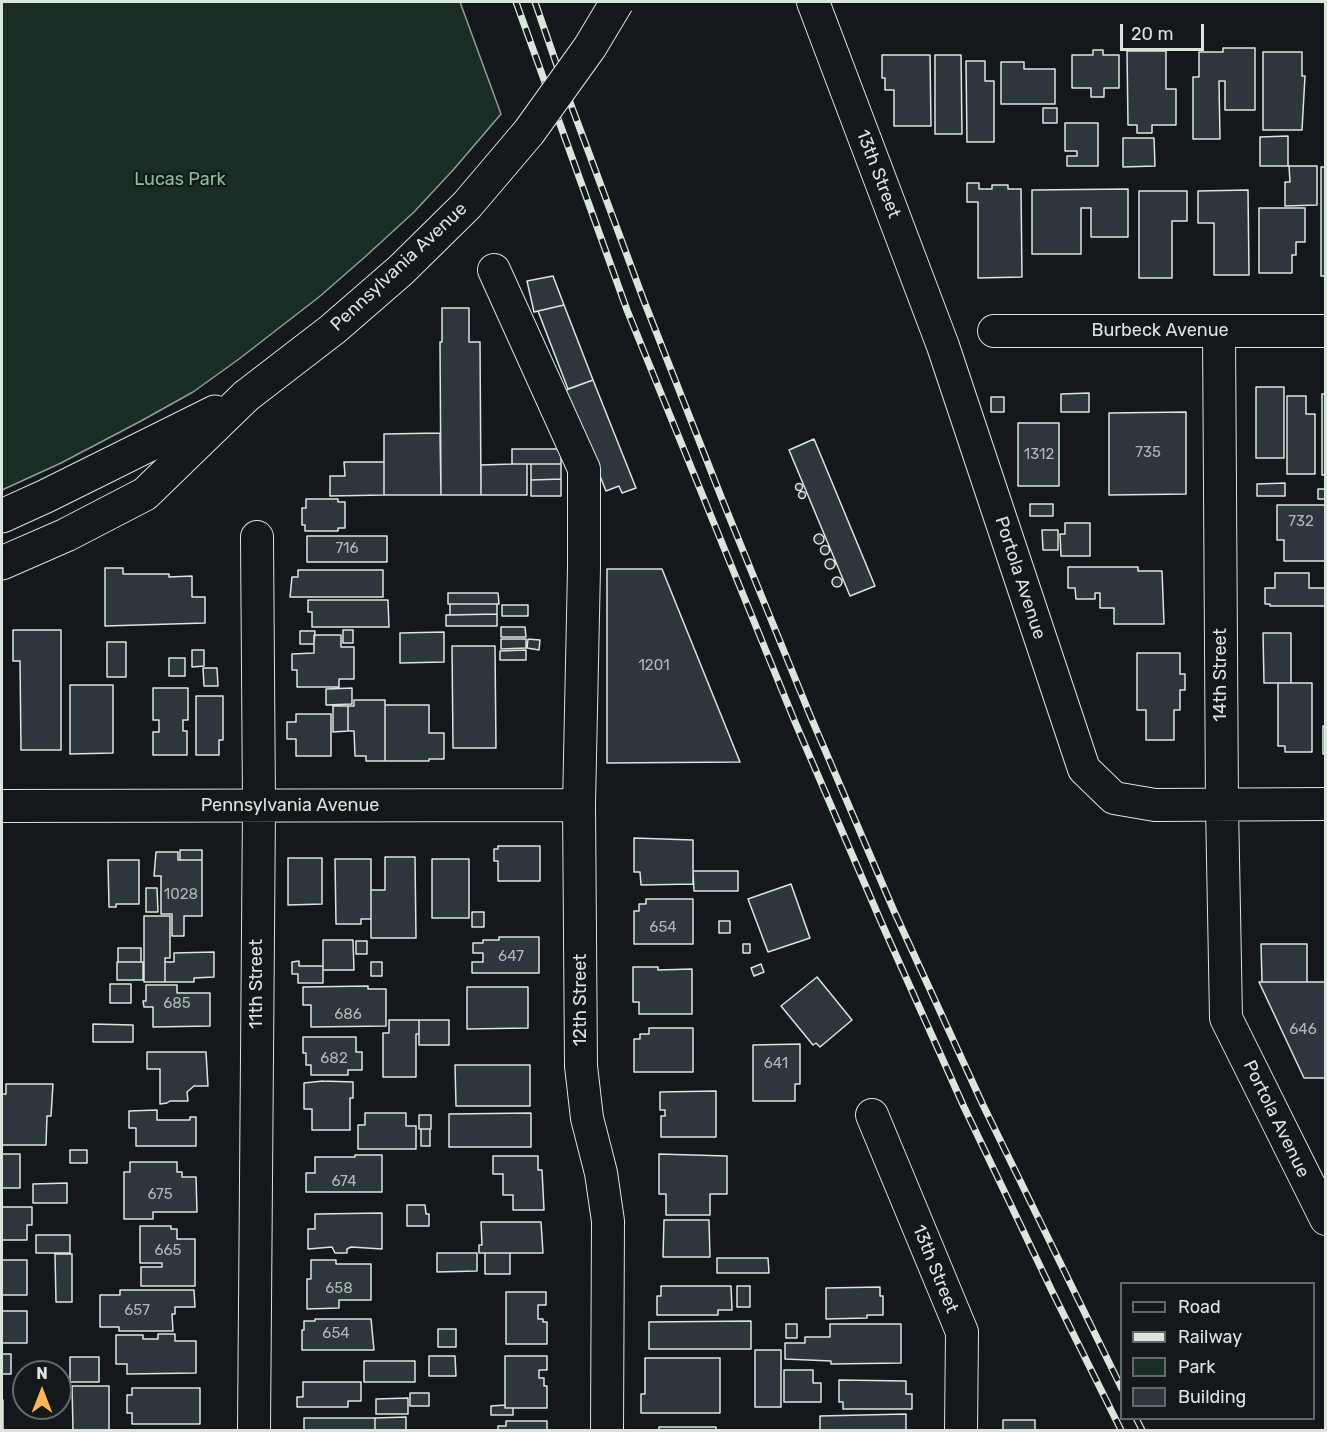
<!DOCTYPE html>
<html>
<head>
<meta charset="utf-8">
<style>
  body { margin:0 }
  #map { position:relative; width:1327px; height:1432px; overflow:hidden; background:#14181c; font-family:Rubik,sans-serif }
  canvas { display:block }
  .frame { position:absolute; inset:0; border:3px solid #d8e6dc; pointer-events:none }
  .legend { position:absolute; left:1120px; top:1282px; width:195px; height:138px; box-sizing:border-box; background:#14181c; border:2px solid #626a69; margin:0; padding:8px 10px; list-style:none; font-size:18px; color:#d8e6dc }
  .legend li { display:flex; align-items:center; gap:12px; height:30px }
  .legend b { width:30px; border:2px solid #626a69 }
  .north { position:absolute; left:12px; top:1360px; width:60px; height:60px; box-sizing:border-box; background:#14181c; border:2px solid #626a69; border-radius:50%; rotate:0deg; font-size:16px; font-weight:700; line-height:24px; text-align:center; color:#d8e6dc }
  .north::after { content:''; display:block; margin:auto; width:21px; height:27px; background:#ffb74d; clip-path:polygon(50% 0,100% 100%,50% 72%,0 100%) }
  .scale { position:absolute; left:1120px; top:24px; width:84px; height:27px; box-sizing:border-box; border:3px solid #d8e6dc; border-top:0; padding-left:8px; font-size:18px; line-height:21px; white-space:nowrap; color:#d8e6dc; -webkit-text-stroke:4px #14181c; paint-order:stroke }
</style>
</head>
<body>
<div id="map">
<canvas width="1327" height="1432"></canvas>
<div class="frame"></div>
<ul class="legend">
<li><b style="height:8px;background:#14181c"></b>Road</li>
<li><b style="height:8px;background:#d8e6dc"></b>Railway</li>
<li><b style="height:16px;background:#1a2d24"></b>Park</li>
<li><b style="height:16px;background:#2c363c"></b>Building</li>
</ul>
<div class="north">N</div>
<div class="scale">20 m</div>
</div>
<script>
const g = document.querySelector('canvas').getContext('2d');
g.lineJoin = 'round';
function fillPath(path, color) {
  g.fillStyle = color;
  g.fill(path, 'evenodd');
}
function poly(rows) {
  const path = new Path2D();
  for (const r of rows) {
    if (r.length === 3) {
      path.moveTo(r[0] + r[2], r[1]);
      path.arc(r[0], r[1], r[2], 0, 2 * Math.PI);
      continue;
    }
    path.moveTo(r[0], r[1]);
    for (let i = 2; i < r.length; i += 2) path.lineTo(r[i], r[i + 1]);
  }
  return path;
}
function stroke(path, color, width, dash) {
  g.strokeStyle = color;
  g.lineWidth = width;
  g.lineCap = dash ? 'butt' : 'round';
  g.setLineDash(dash || []);
  g.stroke(path);
}
function write(font, color, halo, rows, align = 'center') {
  g.font = font + ' Rubik,sans-serif';
  g.lineWidth = 4.5;
  g.setLineDash([]);
  g.textBaseline = 'middle';
  g.strokeStyle = halo;
  g.fillStyle = color;
  for (const [text, x, y, turn = 0] of rows) {
    g.save();
    g.translate(x, y);
    g.rotate((+turn || 0) * Math.PI / 180);
    g.textAlign = isNaN(turn) ? turn : align;
    if (halo) g.strokeText(text, 0, 0);
    g.fillText(text, 0, 0);
    g.restore();
  }
}
const green = poly([
  [2,2,460,2,501,114,454,169,414,212,366,256,319,297,239,359,193,392,141,421,61,463,2,490,2,2]
]);
fillPath(green, '#1a2d24');
stroke(green, '#939e99', 1.5);
const building = poly([
  [1223,48,1255,48,1255,110,1225,110,1225,81,1219,81,1220,139,1193,139,1193,77,1199,77,1199,52,1223,52,1223,48],
  [1093,50,1103,50,1103,55,1119,55,1119,88,1104,88,1104,97,1091,97,1091,88,1072,88,1072,55,1093,55,1093,50],
  [1127,51,1166,51,1166,89,1176,89,1176,125,1152,125,1152,133,1137,133,1137,125,1128,125,1127,51],
  [1263,52,1302,52,1302,76,1305,76,1302,130,1263,130,1263,52],
  [882,55,930,55,931,126,894,126,894,90,885,90,885,78,882,78,882,55],
  [935,55,961,55,962,134,935,134,935,55],
  [966,61,985,61,985,81,994,81,994,142,967,142,966,61],
  [1001,62,1024,62,1024,69,1055,69,1055,104,1001,104,1001,62],
  [1043,108,1057,108,1057,123,1043,123,1043,108],
  [1065,123,1098,123,1098,166,1067,166,1067,156,1077,156,1077,151,1065,151,1065,123],
  [1288,136,1288,166,1260,166,1260,137,1288,136],
  [1123,138,1154,138,1155,166,1123,167,1123,138],
  [1289,166,1317,166,1317,205,1285,206,1285,182,1290,182,1289,166],
  [1321,167,1326,167,1326,276,1321,276,1321,167],
  [967,183,979,183,979,189,992,189,992,185,1008,185,1008,189,1021,189,1022,277,978,278,978,202,967,202,967,183],
  [1128,189,1128,237,1091,237,1091,208,1081,208,1081,254,1032,254,1032,190,1128,189],
  [1248,190,1249,275,1214,275,1214,223,1198,223,1198,191,1248,190],
  [1139,191,1187,191,1187,221,1172,221,1172,278,1139,278,1139,191],
  [1259,208,1305,208,1305,242,1296,242,1296,255,1292,255,1292,273,1259,273,1259,208],
  [553,276,564,305,534,312,527,281,553,276],
  [564,305,593,380,568,389,538,311,564,305],
  [442,308,469,308,469,342,480,342,481,495,441,495,440,342,442,342,442,308],
  [593,380,636,488,622,493,619,486,606,491,566,390,593,380],
  [1256,387,1284,387,1284,458,1256,458,1256,387],
  [1089,393,1089,412,1061,412,1061,394,1089,393],
  [1322,394,1326,394,1326,475,1322,475,1322,394],
  [1287,396,1306,396,1306,414,1315,414,1315,474,1287,474,1287,396],
  [991,397,1004,397,1004,412,991,412,991,397],
  [1186,412,1186,494,1109,495,1109,413,1186,412],
  [1018,423,1059,423,1059,486,1018,486,1018,423],
  [440,433,441,495,384,495,384,434,440,433],
  [814,439,875,586,850,596,789,450,814,439],
  [512,449,561,449,561,464,512,464,512,449],
  [344,462,384,462,384,495,330,496,330,476,345,476,344,462],
  [512,464,527,464,527,495,481,495,481,465,512,464],
  [531,464,561,464,561,479,531,480,531,464],
  [561,479,561,496,531,496,531,480,561,479],
  [1285,483,1285,496,1257,496,1257,484,1285,483],
  [799,487,3.5],
  [1318,489,1326,489,1326,499,1318,499,1318,489],
  [802,495,3.5],
  [306,499,338,499,338,502,345,502,345,528,338,528,338,531,305,531,305,525,302,525,302,508,306,508,306,499],
  [1030,504,1053,504,1053,516,1030,516,1030,504],
  [1277,505,1326,505,1326,561,1284,561,1284,540,1277,540,1277,505],
  [1065,523,1090,523,1090,556,1061,556,1060,534,1065,534,1065,523],
  [1042,530,1058,530,1058,550,1043,550,1042,530],
  [819,539,5],
  [307,536,387,536,387,562,307,562,307,536],
  [825,550,4.5],
  [830,564,5],
  [1068,567,1138,567,1138,571,1162,571,1164,624,1114,624,1114,608,1100,608,1100,593,1095,593,1095,599,1076,599,1075,588,1068,588,1068,567],
  [105,568,123,568,123,574,169,574,169,577,192,576,192,597,205,597,205,623,105,626,105,568],
  [607,569,662,569,740,762,607,763,607,569],
  [298,570,383,570,383,597,290,597,292,577,298,577,298,570],
  [1275,573,1309,573,1309,588,1326,588,1326,606,1270,606,1270,604,1265,604,1265,588,1275,588,1275,573],
  [837,582,5],
  [448,593,498,593,499,604,448,604,448,593],
  [308,600,388,600,389,627,312,627,312,612,308,612,308,600],
  [450,604,497,604,497,614,450,615,450,604],
  [502,605,528,605,528,616,502,616,502,605],
  [497,614,497,626,446,626,446,615,497,614],
  [501,627,525,627,526,637,501,637,501,627],
  [13,630,61,630,61,750,21,750,20,661,13,661,13,630],
  [343,630,353,630,353,643,343,643,343,630],
  [300,631,315,631,314,644,300,644,300,631],
  [444,632,444,662,400,663,400,633,444,632],
  [1263,633,1291,633,1291,683,1264,683,1263,633],
  [314,635,341,635,341,647,354,647,354,679,339,679,339,687,297,687,297,670,292,670,292,654,314,653,314,635],
  [501,639,526,639,526,648,501,649,501,639],
  [528,639,540,640,539,650,527,648,528,639],
  [107,642,126,642,126,677,107,677,107,642],
  [452,646,495,646,496,748,453,748,452,646],
  [192,650,204,650,204,666,192,667,192,650],
  [526,650,526,660,500,660,500,651,526,650],
  [1137,653,1180,653,1180,674,1185,674,1185,690,1180,690,1180,710,1174,710,1174,740,1146,740,1146,710,1137,710,1137,653],
  [169,658,185,658,185,676,169,676,169,658],
  [203,668,217,668,218,686,204,686,203,668],
  [1278,683,1312,683,1312,752,1285,752,1285,746,1278,746,1278,683],
  [70,685,113,685,113,753,70,754,70,685],
  [153,688,188,688,188,720,183,720,183,731,187,731,187,755,153,755,153,732,159,732,159,720,153,720,153,688],
  [352,688,352,704,326,705,326,689,352,688],
  [1325,692,1326,754,1323,754,1323,726,1325,726,1325,692],
  [196,696,223,696,223,740,219,740,219,755,196,755,196,696],
  [354,700,385,700,385,761,366,761,366,756,355,756,354,731,348,731,348,706,354,706,354,700],
  [385,705,429,705,429,733,444,733,444,759,429,759,429,761,385,761,385,705],
  [333,706,348,706,348,731,333,732,333,706],
  [296,714,331,714,331,756,296,756,296,739,287,739,287,722,296,722,296,714],
  [634,838,693,840,693,884,641,885,640,872,634,872,634,838],
  [498,846,540,846,540,881,498,881,498,861,494,861,494,849,498,849,498,846],
  [180,850,202,850,202,860,180,860,180,850],
  [156,852,178,852,178,860,202,860,202,916,184,916,184,936,172,936,172,914,161,914,161,876,154,876,156,852],
  [385,857,415,857,416,938,371,938,371,890,385,890,385,857],
  [288,858,322,858,322,904,288,905,288,858],
  [335,859,371,859,371,919,361,919,361,924,336,924,335,859],
  [432,859,469,859,469,918,432,918,432,859],
  [108,860,139,860,139,904,116,904,116,907,109,907,108,860],
  [693,871,738,871,738,891,694,891,693,871],
  [791,884,810,938,768,952,748,899,791,884],
  [146,888,157,888,158,912,146,912,146,888],
  [646,899,693,899,693,944,634,944,634,911,639,911,639,904,646,904,646,899],
  [472,912,484,912,484,927,472,927,472,912],
  [144,916,170,916,170,958,165,958,165,982,144,982,144,916],
  [719,921,730,921,730,933,719,933,719,921],
  [499,937,539,937,539,973,472,973,472,962,483,962,483,953,473,953,473,943,483,943,483,940,499,940,499,937],
  [323,940,353,940,354,970,323,970,323,940],
  [356,941,367,941,367,954,356,954,356,941],
  [743,944,750,944,750,953,743,953,743,944],
  [1261,944,1307,944,1307,982,1262,982,1261,944],
  [118,948,141,948,141,962,118,962,118,948],
  [214,952,214,977,194,978,194,982,165,982,165,962,174,962,174,953,214,952],
  [299,961,299,966,323,966,323,983,298,983,298,974,292,974,292,962,299,961],
  [117,962,143,962,143,980,117,980,117,962],
  [371,962,382,962,382,976,371,976,371,962],
  [761,964,764,972,754,976,751,968,761,964],
  [633,967,658,967,658,970,692,969,692,1014,639,1014,639,1002,633,1002,633,967],
  [817,977,852,1020,820,1047,816,1043,813,1045,781,1006,817,977],
  [1259,982,1326,982,1326,1078,1304,1078,1259,982],
  [110,984,131,984,131,1003,110,1003,110,984],
  [146,985,177,985,177,993,210,993,210,1026,153,1027,153,1007,144,1007,143,1001,146,1001,146,985],
  [368,986,368,989,386,989,386,1026,311,1027,311,1005,303,1005,303,987,368,986],
  [467,987,528,987,528,1028,467,1029,467,987],
  [389,1020,419,1020,419,1034,416,1034,416,1077,383,1077,383,1033,389,1033,389,1020],
  [419,1020,449,1020,449,1045,419,1045,419,1020],
  [93,1024,133,1025,133,1042,93,1042,93,1024],
  [649,1028,693,1028,693,1072,634,1072,634,1039,640,1039,640,1034,649,1034,649,1028],
  [303,1037,356,1037,356,1052,362,1052,362,1070,348,1070,348,1075,311,1075,311,1065,306,1065,306,1053,303,1053,303,1037],
  [800,1044,800,1084,795,1084,795,1101,753,1101,753,1045,800,1044],
  [147,1052,206,1052,208,1086,194,1086,187,1092,188,1101,170,1101,167,1103,160,1104,160,1069,147,1069,147,1052],
  [455,1065,530,1065,530,1106,456,1106,455,1065],
  [323,1081,353,1082,353,1098,350,1098,350,1130,312,1130,312,1109,304,1109,304,1083,323,1081],
  [6,1084,53,1084,51,1116,47,1116,46,1145,2,1145,2,1094,6,1094,6,1084],
  [716,1091,716,1137,661,1137,661,1116,665,1116,665,1110,660,1110,660,1092,716,1091],
  [157,1110,157,1120,190,1120,190,1117,196,1117,196,1146,136,1146,136,1128,129,1128,129,1111,157,1110],
  [365,1113,406,1113,406,1126,416,1126,416,1149,358,1149,358,1125,365,1125,365,1113],
  [531,1113,531,1147,449,1147,449,1114,531,1113],
  [419,1115,431,1115,431,1129,419,1129,419,1115],
  [421,1129,430,1129,430,1146,421,1146,421,1129],
  [70,1150,87,1150,87,1163,70,1163,70,1150],
  [2,1154,20,1154,20,1188,2,1188,2,1154],
  [659,1154,727,1156,727,1194,710,1194,710,1215,666,1215,666,1194,659,1194,659,1154],
  [355,1155,382,1155,382,1192,306,1192,306,1173,315,1173,315,1157,355,1157,355,1155],
  [493,1156,538,1156,538,1170,542,1170,544,1210,513,1210,513,1195,503,1195,503,1174,493,1174,493,1156],
  [130,1162,177,1162,177,1172,182,1172,182,1177,196,1177,197,1212,153,1212,153,1219,124,1219,124,1172,130,1172,130,1162],
  [67,1183,67,1203,33,1203,33,1184,67,1183],
  [407,1205,425,1205,426,1214,429,1214,429,1226,407,1226,407,1205],
  [2,1207,32,1207,32,1225,27,1225,27,1240,2,1240,2,1207],
  [382,1213,382,1249,351,1247,347,1249,347,1253,335,1253,332,1247,308,1249,308,1229,315,1229,315,1214,382,1213],
  [664,1220,709,1220,710,1257,663,1257,664,1220],
  [481,1222,541,1222,543,1253,479,1253,479,1245,482,1245,481,1222],
  [140,1226,171,1226,171,1229,177,1229,177,1239,195,1239,195,1286,141,1286,141,1267,162,1267,162,1263,140,1263,140,1226],
  [36,1235,70,1235,70,1253,36,1253,36,1235],
  [437,1253,477,1253,477,1271,437,1272,437,1253],
  [485,1253,510,1253,510,1274,485,1274,485,1253],
  [55,1254,72,1254,72,1302,56,1302,55,1254],
  [717,1258,768,1258,769,1273,717,1273,717,1258],
  [2,1260,27,1260,27,1295,2,1295,2,1260],
  [311,1260,336,1260,336,1264,371,1264,371,1300,339,1300,339,1308,307,1309,307,1279,311,1279,311,1260],
  [661,1286,731,1286,732,1310,718,1310,718,1315,657,1315,657,1296,661,1296,661,1286],
  [737,1286,750,1286,750,1307,737,1307,737,1286],
  [880,1287,880,1296,883,1296,883,1315,867,1315,867,1318,826,1319,826,1288,880,1287],
  [120,1290,194,1290,195,1307,175,1307,175,1314,172,1314,173,1331,119,1331,119,1327,100,1327,100,1295,120,1295,120,1290],
  [506,1292,546,1292,546,1305,538,1305,538,1319,543,1319,543,1322,547,1322,547,1344,506,1344,506,1292],
  [2,1311,27,1311,27,1343,2,1343,2,1311],
  [315,1319,371,1319,374,1350,302,1350,302,1330,304,1330,304,1321,315,1321,315,1319],
  [751,1321,751,1349,649,1349,649,1322,751,1321],
  [786,1324,797,1324,797,1338,786,1338,786,1324],
  [830,1324,901,1324,901,1363,831,1364,831,1361,785,1359,785,1343,805,1343,805,1337,830,1337,830,1324],
  [438,1329,456,1329,456,1347,438,1347,438,1329],
  [158,1334,175,1334,175,1341,196,1341,196,1373,127,1374,127,1364,116,1364,116,1335,143,1335,143,1339,158,1339,158,1334],
  [755,1350,781,1350,781,1407,755,1407,755,1350],
  [2,1354,11,1354,11,1374,2,1374,2,1354],
  [429,1356,455,1356,456,1376,429,1376,429,1356],
  [505,1356,547,1356,547,1370,539,1370,539,1378,544,1378,544,1386,547,1386,547,1408,505,1408,505,1356],
  [70,1357,99,1357,99,1382,70,1382,70,1357],
  [645,1358,720,1358,720,1413,641,1413,641,1394,645,1394,645,1358],
  [364,1361,415,1361,415,1382,364,1382,364,1361],
  [784,1370,813,1370,813,1383,821,1383,821,1402,784,1402,784,1370],
  [839,1380,906,1381,906,1394,912,1394,912,1409,843,1409,843,1402,839,1402,839,1380],
  [303,1382,361,1382,361,1401,348,1401,348,1407,297,1407,297,1397,303,1397,303,1382],
  [72,1386,109,1386,109,1430,73,1430,72,1386],
  [132,1388,200,1388,200,1424,132,1424,132,1413,127,1413,127,1395,132,1395,132,1388],
  [410,1393,429,1393,429,1406,410,1406,410,1393],
  [408,1398,408,1414,376,1414,376,1399,408,1398],
  [2,1400,3,1400,3,1430,2,1430,2,1400],
  [505,1405,505,1408,513,1408,513,1415,491,1415,491,1406,505,1405],
  [906,1414,906,1430,820,1430,820,1416,906,1414],
  [406,1417,406,1430,375,1430,375,1418,406,1417],
  [304,1418,375,1418,375,1430,304,1430,304,1418],
  [1003,1420,1035,1420,1035,1430,1003,1430,1003,1420],
  [506,1421,547,1421,547,1430,498,1430,498,1426,506,1426,506,1421],
  [659,1427,716,1427,716,1430,659,1430,659,1427]
]);
fillPath(building, '#2c363c');
stroke(building, '#d8e6dc', 1.5);
const minor = poly([
  [813,2,943,346,1084,769,1114,798,1155,805,1326,804],
  [494,270,584,469,584,568,579,805,581,1066,587,1118,601,1173,608,1221,607,1430],
  [994,331,1326,331],
  [1219,331,1222,805,1226,1018,1326,1219],
  [2,806,579,805],
  [872,1115,962,1332,961,1430],
  [254,1430,259,806,257,537]
]);
const major = poly([
  [2,516,46,496,215,412],
  [2,563,66,535,145,494,246,396]
]);
stroke(minor, '#d8e6dc', 34);
stroke(major, '#d8e6dc', 35);
stroke(minor, '#14181c', 32);
stroke(major, '#14181c', 33);
const rail = poly([
  [516,2,627,310,795,722,882,924,964,1107,1052,1291,1121,1430],
  [535,2,564,86,644,301,722,499,810,715,894,911,983,1105,1122,1389],
  [1136,1418,1142,1430]
]);
stroke(rail, '#d8e6dc', 7);
stroke(rail, '#14181c', 4.5, [14]);
const majorBridge = poly([
  [246,396,333,329,401,270,467,205,529,132,590,47,617,2]
]);
stroke(majorBridge, '#d8e6dc', 35, []);
stroke(majorBridge, '#14181c', 33);
write('15px', '#adbab4', null, [
  ["735",1148,453],
  ["1312",1039,455],
  ["732",1301,522],
  ["716",347,549],
  ["1201",654,666],
  ["1028",181,895],
  ["654",663,928],
  ["647",511,957],
  ["685",177,1004],
  ["686",348,1015],
  ["646",1303,1030],
  ["682",334,1059],
  ["641",776,1064],
  ["674",344,1182],
  ["675",160,1195],
  ["665",168,1251],
  ["658",339,1289],
  ["657",137,1311],
  ["654",336,1334]
]);
write('18px', '#d8e6dc', '#14181c', [
  ["13th Street",878,174,69],
  ["Pennsylvania Avenue",399,267,-43],
  ["Burbeck Avenue",1160,331],
  ["Portola Avenue",1020,578,72],
  ["14th Street",1221,675,-90],
  ["Pennsylvania Avenue",290,806],
  ["11th Street",257,984,-90],
  ["12th Street",581,1000,-90],
  ["Portola Avenue",1276,1119,64],
  ["13th Street",935,1269,68]
]);
write('18px', '#8ac095', '#14181c', [
  ["Lucas Park",180,180]
]);
</script>
</body>
</html>
